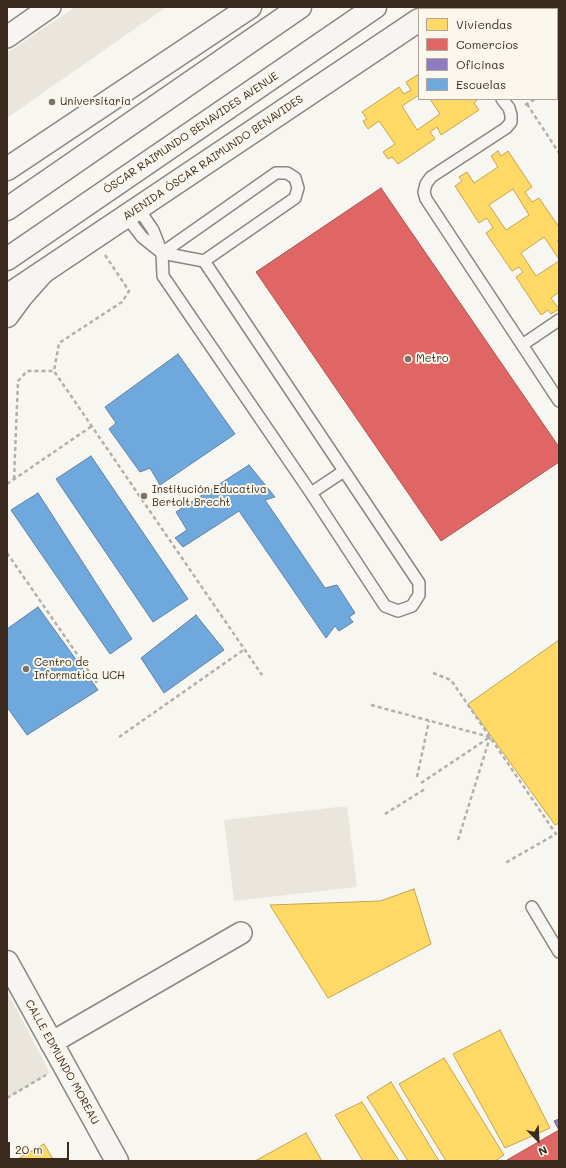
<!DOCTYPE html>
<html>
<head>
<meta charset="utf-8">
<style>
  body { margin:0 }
  #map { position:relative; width:566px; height:1168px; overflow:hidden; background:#f8f6f0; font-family:Mali,sans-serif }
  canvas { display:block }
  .frame { position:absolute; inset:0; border:8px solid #3b2a1e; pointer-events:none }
  .legend { position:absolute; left:418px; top:8px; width:140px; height:92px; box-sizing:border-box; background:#fbf7ec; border:1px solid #aea59a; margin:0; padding:5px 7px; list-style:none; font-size:12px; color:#3b2a1e }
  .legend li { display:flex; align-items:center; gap:8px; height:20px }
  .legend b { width:20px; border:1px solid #aea59a }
  .north { position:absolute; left:518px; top:1120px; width:40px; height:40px; -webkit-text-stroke:3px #fbf7ec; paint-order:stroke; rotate:156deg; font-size:11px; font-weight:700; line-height:16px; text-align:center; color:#3b2a1e }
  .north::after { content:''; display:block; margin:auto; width:14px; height:18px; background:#3b2a1e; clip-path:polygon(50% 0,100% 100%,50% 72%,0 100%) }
  .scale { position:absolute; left:8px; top:1142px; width:61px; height:18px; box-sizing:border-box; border:2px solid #3b2a1e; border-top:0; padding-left:5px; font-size:12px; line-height:14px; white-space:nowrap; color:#3b2a1e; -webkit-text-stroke:3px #fbf7ec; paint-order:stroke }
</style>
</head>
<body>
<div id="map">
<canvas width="566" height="1168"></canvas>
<div class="frame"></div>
<ul class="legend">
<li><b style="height:11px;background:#ffd966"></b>Viviendas</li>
<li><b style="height:11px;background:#e06666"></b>Comercios</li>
<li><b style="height:11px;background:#8e7cc3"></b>Oficinas</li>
<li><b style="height:11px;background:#6fa8dc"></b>Escuelas</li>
</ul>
<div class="north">N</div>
<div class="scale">20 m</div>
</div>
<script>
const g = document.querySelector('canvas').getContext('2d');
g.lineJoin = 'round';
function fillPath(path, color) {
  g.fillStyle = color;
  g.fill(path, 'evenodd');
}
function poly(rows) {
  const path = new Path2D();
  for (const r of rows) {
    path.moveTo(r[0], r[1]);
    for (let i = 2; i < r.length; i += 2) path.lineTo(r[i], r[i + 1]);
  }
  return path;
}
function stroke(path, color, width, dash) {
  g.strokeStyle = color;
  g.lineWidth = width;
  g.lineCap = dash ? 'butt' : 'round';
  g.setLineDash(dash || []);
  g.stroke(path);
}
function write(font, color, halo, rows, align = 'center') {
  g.font = font + ' Mali,sans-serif';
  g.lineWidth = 4;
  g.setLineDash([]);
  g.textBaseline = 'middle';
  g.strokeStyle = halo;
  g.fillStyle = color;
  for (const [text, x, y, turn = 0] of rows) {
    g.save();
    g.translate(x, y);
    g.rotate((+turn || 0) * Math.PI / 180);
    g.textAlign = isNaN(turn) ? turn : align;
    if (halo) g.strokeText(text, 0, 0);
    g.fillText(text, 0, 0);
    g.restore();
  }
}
fillPath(poly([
  [75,7,166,7,7,118,7,53],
  [347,806,357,887,234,901,224,820],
  [7,991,50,1073,7,1098]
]), '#eae6dd');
const homes = poly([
  [519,7,555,7,556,9,516,9,519,7],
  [557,10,559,13,559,56,557,57,557,10],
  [419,74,419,95,402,106,417,130,440,114,430,99,478,99,474,103,479,110,441,135,437,127,430,132,435,139,398,164,392,157,388,159,383,152,395,144,379,121,368,129,363,121,367,119,362,112,399,87,404,94,411,90,406,82,419,74],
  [498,151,501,156,508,151,532,187,525,192,532,202,539,198,559,227,559,240,557,241,559,243,559,259,544,237,521,253,536,276,559,261,559,292,551,298,559,309,551,314,548,310,541,315,516,277,523,272,519,267,512,271,486,233,493,228,487,218,479,223,455,186,462,181,459,177,467,172,474,183,498,167,491,156,498,151],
  [513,189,529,215,506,230,489,205,513,189],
  [559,640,559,823,555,825,468,704,559,640],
  [414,889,431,944,328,998,270,905,380,901,414,889],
  [500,1030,550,1128,505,1148,453,1054,500,1030],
  [444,1058,504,1155,495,1161,446,1161,399,1084,444,1058],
  [391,1082,439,1161,408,1161,367,1097,391,1082],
  [362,1102,399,1161,363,1161,335,1115,362,1102],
  [306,1133,322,1161,255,1161,306,1133],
  [44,1144,54,1161,14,1161,44,1144]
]);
fillPath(homes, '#ffd966');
stroke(homes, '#c4a450', 1);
const shops = poly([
  [381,188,559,447,559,462,441,541,256,272,381,188],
  [559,1130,559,1161,508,1161,507,1160,559,1130]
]);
fillPath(shops, '#e06666');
stroke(shops, '#ae5450', 1);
const offices = poly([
  [559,1119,559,1130,554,1121,559,1119]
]);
fillPath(offices, '#8e7cc3');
stroke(offices, '#756392', 1);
const schools = poly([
  [178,354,235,434,160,485,150,468,140,472,109,429,116,423,105,407,178,354],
  [91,456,188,599,153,622,56,479,91,456],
  [249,465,275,497,265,500,325,588,337,585,355,613,349,617,353,622,339,631,335,626,326,638,239,511,183,547,175,538,187,530,176,512,249,465],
  [38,493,132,639,110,654,11,510,38,493],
  [38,607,98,690,27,735,7,707,7,629,38,607],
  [196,615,224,650,164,693,141,658,196,615]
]);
fillPath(schools, '#6fa8dc');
stroke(schools, '#5f82a3', 1);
const service = poly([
  [494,7,494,9],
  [557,92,559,91],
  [502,99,509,108,511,115,511,122,506,128,431,177,426,184,424,192,426,199,559,401],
  [126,216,142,237,162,253,204,261,419,583,419,595,412,606,398,611,385,606,311,493,163,276,162,253,153,230,138,208],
  [162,253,276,173,287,173,295,178,298,188,295,198,204,261],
  [522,345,559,320],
  [311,493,344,471],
  [532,907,559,952]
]);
const minor = poly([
  [7,37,50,7],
  [51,1043,241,933]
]);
const tertiary = poly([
  [7,962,117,1161]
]);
const secondary = poly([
  [435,9,438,7],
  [7,169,250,7],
  [7,296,419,20]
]);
const primary = poly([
  [7,209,300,7],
  [7,259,375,7],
  [7,316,21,297,43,272]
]);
stroke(service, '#8b8781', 14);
stroke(minor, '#8b8781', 24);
stroke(tertiary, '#8b8781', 25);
stroke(secondary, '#8b8781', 25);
stroke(primary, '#8b8781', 25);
stroke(poly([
  [527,104,559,153],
  [525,105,535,99],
  [105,255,129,291,122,302,59,343,54,371,262,675],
  [14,479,18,381,27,371,54,371],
  [7,484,92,426],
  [7,553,97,683],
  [433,673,451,680,556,834,505,863],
  [371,705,490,737],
  [119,737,245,649],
  [417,777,429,721],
  [421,783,490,737],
  [385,814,425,789],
  [458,840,490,737],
  [7,1098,46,1075]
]), '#b3b0ac', 2.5, [4, 3]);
stroke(service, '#f6f5f1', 11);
stroke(minor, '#f6f5f1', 21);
stroke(tertiary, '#f6f5f1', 22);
stroke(secondary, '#f6f5f1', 22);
stroke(primary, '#f6f5f1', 22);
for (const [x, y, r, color] of [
  [52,102,4,"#7d7168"],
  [408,359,4,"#7d7168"],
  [144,496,4,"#7d7168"],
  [26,669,4,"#7d7168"]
]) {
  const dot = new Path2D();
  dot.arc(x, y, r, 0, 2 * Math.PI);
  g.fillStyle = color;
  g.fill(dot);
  stroke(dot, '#fbf7ec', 1.5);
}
write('11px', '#3b2a1e', '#fbf7ec', [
  ["Universitaria",60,102],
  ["Metro",416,359],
  ["Institución Educativa",152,490],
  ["Bertolt Brecht",152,503],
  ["Centro de",34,663],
  ["Informatica UCH",34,676]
], 'left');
write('11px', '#3b2a1e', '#fbf7ec', [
  ["ÓSCAR RAIMUNDO BENAVIDES AVENUE",191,133,-34],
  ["AVENIDA ÓSCAR RAIMUNDO BENAVIDES",213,158,-34],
  ["CALLE EDMUNDO MOREAU",62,1062,61]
]);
</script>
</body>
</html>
